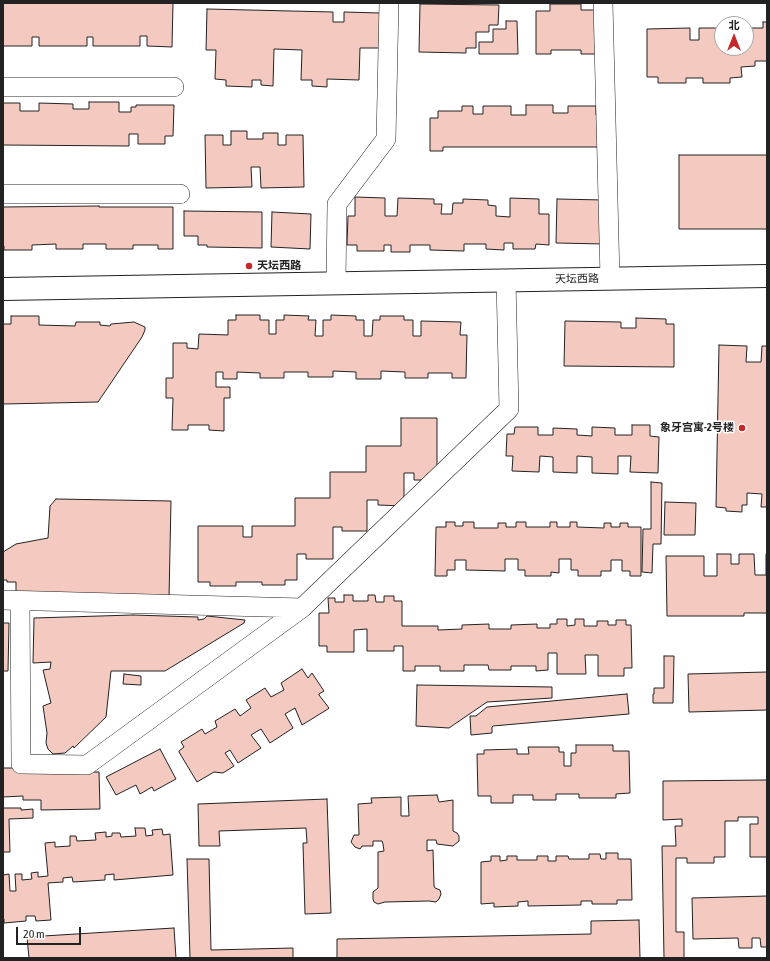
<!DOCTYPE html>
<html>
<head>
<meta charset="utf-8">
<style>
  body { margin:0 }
  #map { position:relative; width:770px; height:961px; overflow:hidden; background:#fff; font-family:"Asap Condensed","Noto Sans SC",sans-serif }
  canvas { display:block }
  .frame { position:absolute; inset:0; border:4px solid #222; pointer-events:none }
  .north { position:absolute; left:714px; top:16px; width:40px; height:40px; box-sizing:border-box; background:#fff; border:1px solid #a7a7a7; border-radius:50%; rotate:0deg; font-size:11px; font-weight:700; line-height:16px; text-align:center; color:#222 }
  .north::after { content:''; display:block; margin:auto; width:14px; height:18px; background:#c62828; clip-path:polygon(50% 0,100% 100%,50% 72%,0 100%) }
  .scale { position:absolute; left:16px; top:927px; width:65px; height:18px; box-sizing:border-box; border:2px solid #222; border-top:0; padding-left:5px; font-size:12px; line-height:14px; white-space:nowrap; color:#222; -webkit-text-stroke:3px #fff; paint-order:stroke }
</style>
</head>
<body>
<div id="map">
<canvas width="770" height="961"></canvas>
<div class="frame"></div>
<div class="north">北</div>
<div class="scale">20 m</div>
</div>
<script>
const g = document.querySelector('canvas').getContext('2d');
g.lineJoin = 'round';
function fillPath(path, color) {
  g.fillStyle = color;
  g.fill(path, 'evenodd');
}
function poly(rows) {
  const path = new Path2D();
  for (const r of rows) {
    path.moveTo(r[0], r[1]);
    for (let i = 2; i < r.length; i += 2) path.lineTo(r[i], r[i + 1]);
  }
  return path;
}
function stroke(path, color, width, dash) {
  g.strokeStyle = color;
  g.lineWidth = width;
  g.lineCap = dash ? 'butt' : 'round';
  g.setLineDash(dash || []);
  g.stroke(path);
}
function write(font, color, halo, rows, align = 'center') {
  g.font = font + ' "Asap Condensed","Noto Sans SC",sans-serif';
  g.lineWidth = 3;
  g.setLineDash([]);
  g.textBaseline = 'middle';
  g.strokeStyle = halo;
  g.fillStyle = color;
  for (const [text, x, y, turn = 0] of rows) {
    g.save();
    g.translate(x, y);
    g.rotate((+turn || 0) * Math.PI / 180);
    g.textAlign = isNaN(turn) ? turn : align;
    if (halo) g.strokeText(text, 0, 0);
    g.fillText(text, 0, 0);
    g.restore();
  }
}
const building = poly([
  [3,3,173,3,172,47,147,46,147,36,140,36,140,46,93,46,93,37,87,37,87,46,39,46,39,37,32,37,32,46,3,46,3,3],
  [420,4,499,5,498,25,489,25,489,32,476,32,476,48,466,48,466,53,419,52,420,4],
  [550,4,581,4,581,10,595,10,596,54,581,54,581,50,551,50,551,54,536,54,536,11,550,11,550,4],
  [207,9,333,12,333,22,344,22,344,12,380,13,379,48,360,48,359,80,327,79,327,87,312,86,312,80,301,80,302,50,274,49,273,86,261,85,261,80,252,80,252,87,226,86,226,80,215,79,216,50,206,50,207,9],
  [506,21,517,21,518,54,479,54,479,42,493,42,493,29,506,29,506,21],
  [763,22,767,22,767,61,755,61,755,66,741,67,742,77,730,78,730,83,703,83,703,78,686,78,686,83,658,83,658,77,647,77,647,29,690,28,690,40,699,40,699,28,722,28,722,48,746,48,746,28,763,28,763,22],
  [89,102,119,102,119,112,131,112,131,107,136,107,136,105,174,105,173,136,165,136,165,144,138,144,138,134,129,134,129,146,3,145,3,103,20,103,20,111,39,111,39,103,73,104,73,109,89,109,89,102],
  [526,105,553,105,553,113,568,113,568,106,596,106,596,115,604,115,604,147,443,147,443,151,430,151,430,118,438,118,438,111,462,111,462,106,473,106,473,114,483,114,483,106,511,106,511,115,526,115,526,105],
  [231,131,247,131,247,139,263,139,263,133,278,133,278,145,286,145,286,135,303,135,304,187,261,188,260,167,251,167,252,187,206,188,205,135,223,135,223,145,231,145,231,131],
  [679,155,767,155,767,229,679,229,679,155],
  [355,197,385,198,385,216,397,216,398,198,434,199,434,204,442,204,441,214,452,214,453,203,463,203,463,199,488,200,488,205,496,206,496,216,510,217,510,198,539,199,539,214,549,214,549,245,536,244,535,249,513,249,513,243,504,243,504,250,486,249,486,244,464,244,464,251,430,250,430,245,410,245,410,252,391,252,391,245,384,245,384,251,357,251,357,245,347,245,348,216,355,216,355,197],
  [557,199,604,200,604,244,556,243,557,199],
  [99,206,99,207,173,207,173,249,158,249,158,245,133,245,133,249,106,249,106,244,83,244,83,249,56,249,56,244,32,245,32,250,4,250,4,246,3,246,3,207,99,206],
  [184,211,262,212,262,248,207,247,207,245,198,245,198,236,184,236,184,211],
  [272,212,311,214,310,249,271,247,272,212],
  [236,315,260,315,260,320,269,320,269,334,276,334,276,320,284,320,284,315,309,316,308,320,316,320,315,336,323,336,323,320,331,320,331,315,356,316,356,320,364,320,364,336,372,336,373,320,380,320,380,316,404,316,404,320,413,320,413,336,421,336,421,321,461,322,460,335,467,335,466,378,452,378,452,373,428,373,428,378,405,378,405,372,381,371,381,379,356,379,356,372,333,371,333,377,308,377,308,372,284,372,284,378,260,378,260,373,237,372,237,379,223,379,223,372,216,372,216,387,230,387,230,398,224,398,224,431,209,430,209,425,188,425,188,430,172,430,173,398,166,398,166,378,173,378,173,343,187,343,187,348,198,349,199,334,228,335,228,320,236,320,236,315],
  [11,316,39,316,39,325,75,326,76,322,100,322,100,325,110,326,111,324,134,322,145,327,145,330,142,337,98,402,3,404,3,324,11,324,11,316],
  [636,318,666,319,666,324,674,324,674,367,564,366,565,321,621,322,621,328,636,328,636,318],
  [719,345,747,346,746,362,761,362,762,346,767,346,767,507,761,507,762,494,747,493,747,505,742,505,742,512,726,511,726,508,716,507,719,345],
  [401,418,437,418,437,474,427,474,427,480,414,480,414,473,404,473,404,506,378,505,378,500,367,500,367,531,342,531,342,527,333,527,333,559,306,559,306,554,297,554,297,580,285,580,285,585,262,585,262,582,236,582,236,586,210,586,210,582,198,582,198,526,243,526,243,537,252,537,252,526,295,526,295,498,330,498,330,472,366,472,366,446,401,446,401,418],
  [632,425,650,425,650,436,659,437,658,473,630,472,631,456,618,456,618,474,592,473,592,457,577,456,577,473,553,472,553,457,540,456,539,472,512,471,513,456,506,456,507,434,514,434,515,427,538,427,538,435,553,435,553,428,577,429,577,435,592,436,592,427,615,428,615,435,632,435,632,425],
  [651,482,662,483,661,544,653,544,652,573,642,572,643,529,651,529,651,482],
  [56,499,171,501,169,598,16,601,16,582,7,582,7,580,3,580,3,552,16,544,48,538,50,506,56,499],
  [665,502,696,503,695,535,664,535,665,502],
  [446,522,455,522,455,526,463,526,463,522,474,522,474,528,498,528,498,523,506,523,506,527,516,527,516,522,526,522,526,527,550,527,550,522,557,522,557,527,570,527,570,522,577,522,577,527,604,528,604,523,611,523,611,527,620,527,620,523,628,523,628,527,641,527,641,576,630,576,630,571,622,571,622,560,611,560,611,571,601,571,601,576,578,576,578,570,571,570,571,559,559,559,559,573,551,572,551,576,525,576,525,570,518,570,518,559,505,559,505,571,466,570,466,560,455,560,455,570,447,570,447,576,435,576,436,527,446,527,446,522],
  [717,554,731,554,731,564,739,564,739,554,754,554,755,575,766,575,766,554,767,554,767,613,744,613,744,616,667,616,666,556,704,556,704,576,717,576,717,554],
  [344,595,353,595,353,601,368,601,368,595,375,595,376,602,384,602,384,596,394,596,394,601,402,601,402,626,438,626,438,630,462,629,462,625,489,624,489,629,511,629,511,625,537,624,537,628,550,628,550,624,557,624,557,619,567,619,567,626,575,625,575,619,584,619,584,626,597,626,597,621,608,621,608,625,616,625,616,620,626,620,626,625,631,625,632,668,624,668,624,676,598,676,598,655,585,655,586,674,557,674,557,653,548,653,548,670,536,671,536,666,511,666,511,670,489,670,488,665,464,665,464,671,440,671,440,666,415,666,415,671,403,671,403,646,394,646,394,651,367,651,367,629,354,630,354,652,327,652,327,646,319,646,319,613,329,613,328,598,335,598,335,602,344,602,344,595],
  [133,615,198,617,198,620,204,619,207,616,245,620,244,623,165,671,111,671,106,717,74,748,73,746,65,753,53,754,48,749,46,743,47,733,43,706,51,703,43,670,50,669,51,662,33,663,34,618,133,615],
  [3,623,9,623,8,671,3,671,3,623],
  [664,656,674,656,673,703,653,703,653,694,654,694,654,688,664,688,664,656],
  [302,669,308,678,312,673,324,691,319,694,319,695,329,708,328,709,302,725,295,708,285,714,293,728,270,743,261,729,251,735,261,748,238,763,230,750,225,753,234,766,223,773,214,772,197,782,179,752,179,751,184,747,181,742,202,729,205,734,217,727,215,721,235,709,240,716,251,708,246,700,265,688,271,697,284,690,281,683,302,669],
  [767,672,767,710,689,712,688,674,767,672],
  [124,674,141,676,141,685,123,684,124,674],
  [417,685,552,687,552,698,487,702,449,728,416,726,417,685],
  [627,694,629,714,493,726,492,727,492,733,471,735,470,716,476,716,487,707,627,694],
  [576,745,613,745,613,751,629,751,630,793,616,794,616,798,579,798,579,794,556,794,556,800,533,800,533,795,513,795,513,803,491,803,491,796,478,796,477,754,484,754,484,750,517,749,517,754,529,754,528,747,559,747,559,752,564,752,564,766,571,766,571,753,576,753,576,745],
  [160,749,176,779,154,791,152,787,140,794,136,785,116,795,106,777,160,749],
  [3,768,22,768,22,773,99,772,100,809,41,810,41,800,23,800,23,796,3,797,3,768],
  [767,780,767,857,750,857,750,824,758,824,758,817,738,817,738,821,725,821,725,857,714,857,714,863,687,863,687,858,676,858,676,932,684,932,684,958,664,958,662,846,676,846,675,826,682,826,682,819,663,820,663,781,767,780],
  [437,795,439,802,453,800,453,831,457,833,459,836,459,841,453,846,437,844,436,840,427,840,427,851,433,850,434,886,435,888,440,890,441,894,439,899,436,902,429,901,385,902,378,904,374,902,373,899,373,892,378,888,378,852,384,851,383,844,382,841,373,841,373,846,362,846,360,849,355,847,351,842,354,835,359,835,358,804,372,803,371,798,401,797,401,816,409,816,408,796,437,795],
  [327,799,331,913,305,914,303,843,307,843,306,828,219,831,220,846,199,846,198,804,327,799],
  [3,808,21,808,21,810,33,809,33,818,9,819,10,852,3,852,3,808],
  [135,828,145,828,146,836,153,835,152,830,162,829,163,835,170,834,173,875,114,880,114,874,105,875,105,880,73,882,72,877,63,878,63,882,48,883,51,920,36,921,35,916,26,916,26,921,4,923,4,919,3,919,3,875,9,874,10,891,16,891,15,874,22,874,22,880,32,879,31,873,38,872,38,877,48,876,45,843,55,842,55,847,70,846,70,836,76,836,77,841,96,840,95,833,106,832,106,837,112,836,112,833,120,833,121,837,136,836,135,828],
  [606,853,618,853,618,859,631,859,632,900,617,900,617,904,592,904,592,901,581,901,581,905,528,906,528,901,518,902,518,906,494,907,494,903,481,904,481,862,491,861,491,856,500,856,500,861,507,860,507,856,517,856,517,860,537,860,537,856,548,856,548,861,556,861,556,856,568,856,569,859,589,859,589,854,600,854,601,859,606,859,606,853],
  [187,859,209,859,211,950,293,948,293,958,190,958,187,859],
  [767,896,767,947,761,947,760,938,752,938,752,948,739,948,738,938,693,939,692,898,767,896],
  [639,920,640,958,337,958,337,939,591,934,591,921,639,920],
  [174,928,176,958,29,958,27,937,174,928]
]);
fillPath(building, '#f3c9c0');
stroke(building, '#222', 1);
const minor = poly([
  [603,3,610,278],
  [3,87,174,87],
  [3,194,180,194],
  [336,283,337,204,386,139,389,3],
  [3,600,302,608,509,409,506,280],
  [20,601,21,764,87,765,302,608]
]);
const tertiary = poly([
  [3,289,767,276]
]);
stroke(minor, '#222', 20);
stroke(tertiary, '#222', 24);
stroke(minor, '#fff', 19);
stroke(tertiary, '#fff', 22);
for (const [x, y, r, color] of [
  [249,266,4,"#c62828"],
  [742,428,4,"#c62828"]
]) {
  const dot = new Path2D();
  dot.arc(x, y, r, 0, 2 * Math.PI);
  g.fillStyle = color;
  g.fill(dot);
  stroke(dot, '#fff', 1.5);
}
write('bold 11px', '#222', '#fff', [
  ["天坛西路",257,266],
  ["象牙宫寓-2号楼",734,428,"right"]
], 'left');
write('11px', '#222', '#fff', [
  ["天坛西路",577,279,-1]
]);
</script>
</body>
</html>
